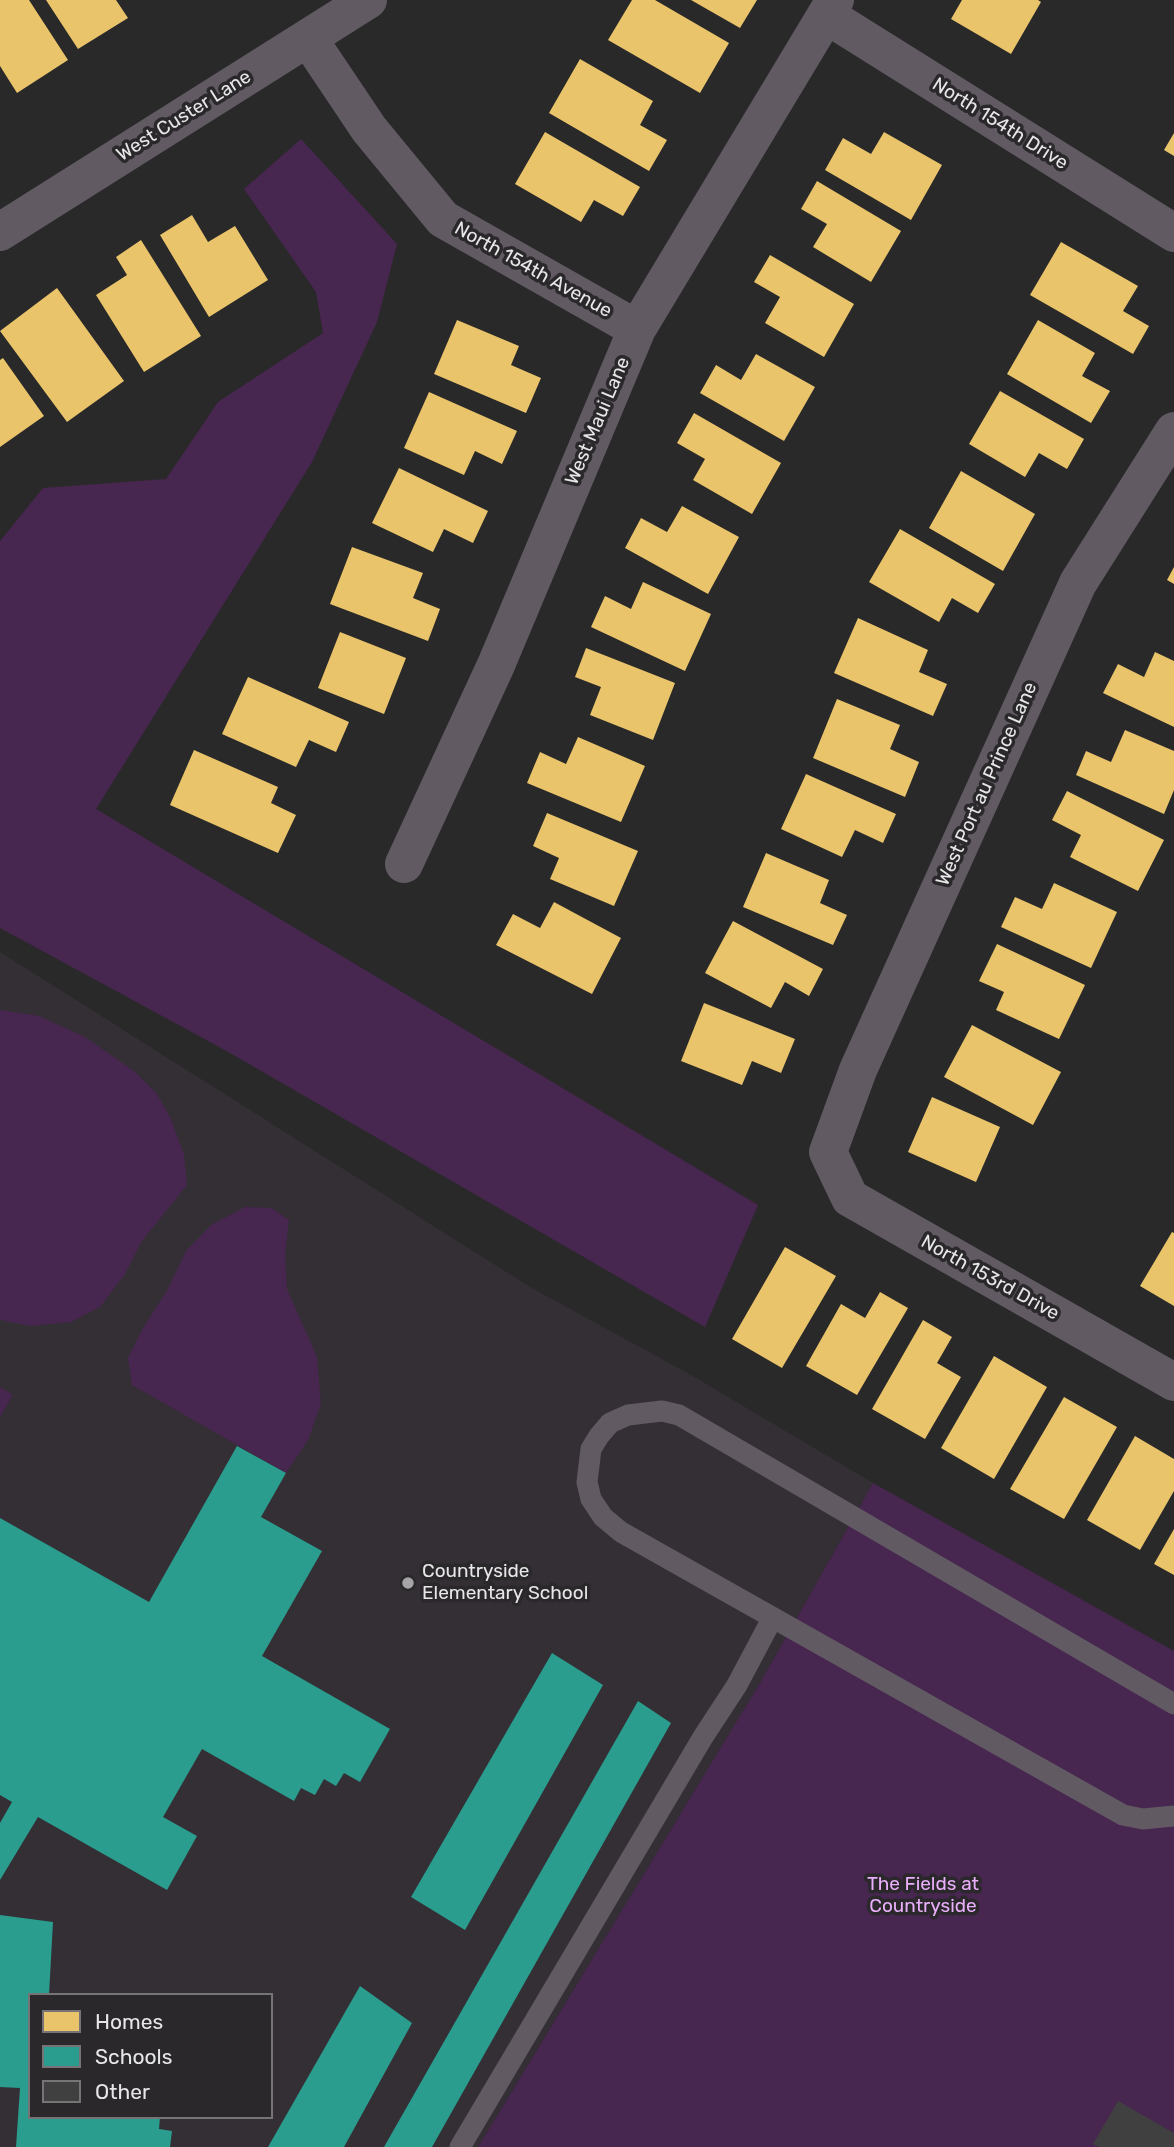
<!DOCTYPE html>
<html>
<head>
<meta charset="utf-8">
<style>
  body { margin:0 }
  #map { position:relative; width:1174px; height:2147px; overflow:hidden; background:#2a292a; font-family:Rubik,sans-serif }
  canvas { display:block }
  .legend { position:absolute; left:28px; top:1993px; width:245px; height:126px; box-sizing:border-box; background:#2a282b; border:2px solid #767477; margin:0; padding:9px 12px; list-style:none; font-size:21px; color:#e8e7e8 }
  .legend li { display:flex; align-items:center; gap:14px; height:35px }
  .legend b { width:35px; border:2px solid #767477 }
</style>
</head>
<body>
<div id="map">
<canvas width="1174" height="2147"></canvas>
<ul class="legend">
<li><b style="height:19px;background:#e9c46a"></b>Homes</li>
<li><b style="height:19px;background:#2a9d8f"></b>Schools</li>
<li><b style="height:19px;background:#414041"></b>Other</li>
</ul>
</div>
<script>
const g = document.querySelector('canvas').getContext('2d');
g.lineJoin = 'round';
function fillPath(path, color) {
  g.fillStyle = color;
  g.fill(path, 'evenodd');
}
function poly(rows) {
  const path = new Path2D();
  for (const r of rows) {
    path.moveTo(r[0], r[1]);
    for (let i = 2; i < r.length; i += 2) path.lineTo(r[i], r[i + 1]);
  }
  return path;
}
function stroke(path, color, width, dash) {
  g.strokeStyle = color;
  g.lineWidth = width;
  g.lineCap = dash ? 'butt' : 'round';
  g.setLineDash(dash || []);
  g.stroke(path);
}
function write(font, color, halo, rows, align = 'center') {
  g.font = font + ' Rubik,sans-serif';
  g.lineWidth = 7;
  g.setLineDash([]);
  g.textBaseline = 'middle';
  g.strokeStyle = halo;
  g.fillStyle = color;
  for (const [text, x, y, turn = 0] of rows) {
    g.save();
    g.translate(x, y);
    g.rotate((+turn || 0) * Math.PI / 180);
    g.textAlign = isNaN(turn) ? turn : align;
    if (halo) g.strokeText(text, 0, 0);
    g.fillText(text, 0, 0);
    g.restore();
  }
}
fillPath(poly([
  [0,952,530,1287,691,1375,873,1483,760,1683,478,2147,0,2147],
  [30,1995,271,1995,271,2117,30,2117]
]), '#342f35');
fillPath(poly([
  [301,139,397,244,377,322,312,462,96,809,758,1205,705,1327,223,1049,0,928,0,541,43,488,166,479,218,402,323,333,316,292,244,189],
  [0,1010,39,1016,85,1037,134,1071,157,1094,171,1119,184,1155,187,1185,142,1241,125,1274,100,1307,71,1322,31,1326,0,1320],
  [245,1207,272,1208,289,1220,285,1255,287,1289,317,1357,321,1404,308,1440,286,1473,132,1385,128,1358,143,1328,168,1289,186,1251,211,1225],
  [0,1387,13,1395,0,1417],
  [873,1483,1174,1651,1174,2147,478,2147,760,1683]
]), '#47264f');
fillPath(poly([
  [0,0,29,0,68,60,17,93,0,66],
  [46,0,116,0,128,18,78,49],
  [632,0,655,0,729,43,700,93,608,40],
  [691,0,757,0,740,28],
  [962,0,1038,0,1041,2,1011,54,951,19],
  [580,59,653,101,640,125,667,140,649,171,549,113],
  [545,132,640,187,623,216,594,200,581,222,515,184],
  [884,132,942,165,911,220,825,170,843,138,871,154],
  [1174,133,1174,156,1164,150],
  [817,181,901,231,871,282,813,247,827,224,801,209],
  [192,215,208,242,235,226,268,280,209,317,160,235],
  [141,240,201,336,144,372,96,295,127,275,116,257],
  [1061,242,1138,286,1123,311,1149,326,1133,354,1030,295],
  [770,255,854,304,824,357,765,323,780,297,754,282],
  [57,288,124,381,67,422,0,331],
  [457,320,519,346,511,365,541,378,526,413,434,374],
  [1038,320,1095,353,1082,376,1110,391,1091,423,1007,374],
  [756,354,815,387,784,441,700,393,716,365,741,380],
  [3,358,44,416,0,447,0,360],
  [1000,391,1084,439,1067,469,1039,453,1025,477,969,444],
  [429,392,517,431,502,464,475,451,464,475,404,448],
  [694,413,781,463,752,514,693,480,705,459,677,443],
  [399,468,488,511,473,543,444,529,433,552,372,523],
  [961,471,1035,514,1003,571,929,528],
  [682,506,739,537,708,594,625,548,641,518,667,532],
  [900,529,995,584,978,613,952,598,939,622,869,582],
  [352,547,423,573,413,598,440,609,428,641,330,604],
  [1174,567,1174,584,1167,580],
  [643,582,711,614,685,671,591,627,605,596,631,609],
  [858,618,928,650,919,672,947,684,933,716,834,673],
  [340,632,406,658,384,714,318,688],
  [586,648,675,683,653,740,590,715,601,687,575,677],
  [1155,652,1174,661,1174,727,1103,693,1118,664,1144,677],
  [248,677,349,722,336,752,309,740,296,767,222,734],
  [837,699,900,725,890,749,919,762,905,797,813,758],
  [1125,730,1174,751,1174,790,1164,814,1076,775,1086,751,1111,762],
  [578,737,645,766,621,822,527,783,540,752,566,764],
  [194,750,278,787,271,803,296,815,278,853,170,805],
  [806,774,896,814,883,843,855,830,842,857,781,829],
  [1067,791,1164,840,1138,891,1070,857,1081,835,1052,820],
  [547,813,638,851,614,906,550,879,559,858,533,846],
  [766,853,829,880,820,903,847,915,833,945,743,907],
  [1054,883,1117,912,1091,968,1001,927,1015,897,1042,909],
  [554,902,621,938,592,994,496,945,513,914,540,928],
  [733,921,823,969,809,996,785,982,771,1008,705,973],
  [997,944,1085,985,1059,1039,996,1010,1004,992,979,981],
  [704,1003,795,1039,781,1073,752,1061,742,1085,681,1061],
  [972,1025,1061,1072,1033,1125,944,1077],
  [932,1097,1000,1127,976,1182,908,1152],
  [1172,1232,1174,1233,1174,1306,1140,1286],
  [785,1247,836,1276,782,1368,732,1339],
  [880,1292,908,1308,857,1395,806,1366,841,1304,865,1318],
  [923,1320,952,1337,937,1363,961,1377,925,1439,872,1409],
  [994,1356,1047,1387,994,1479,941,1448],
  [1064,1397,1117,1427,1064,1519,1010,1489],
  [1135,1436,1174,1459,1174,1491,1140,1550,1087,1520],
  [1174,1529,1174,1575,1154,1564]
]), '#e9c46a');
fillPath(poly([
  [237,1446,286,1473,261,1517,322,1551,262,1656,390,1729,360,1782,344,1773,336,1786,324,1779,315,1795,301,1788,294,1801,202,1749,163,1817,197,1836,167,1890,38,1817,0,1880,0,1823,12,1802,0,1795,0,1518,149,1602],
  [552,1653,603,1685,465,1930,411,1897],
  [638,1701,671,1723,432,2147,384,2147],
  [0,1915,53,1922,49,1995,30,1995,30,2117,160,2117,159,2129,172,2131,170,2147,16,2147,20,2088,0,2087],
  [360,1986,412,2023,344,2147,268,2147]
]), '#2a9d8f');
fillPath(poly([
  [1118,2101,1174,2133,1174,2147,1099,2147,1093,2144]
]), '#414041');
stroke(poly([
  [1174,1704,679,1415,662,1411,628,1415,610,1423,599,1436,591,1449,587,1482,591,1499,603,1517,621,1532,1123,1815,1143,1819,1174,1816],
  [460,2147,703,1737,737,1685,772,1619]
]), '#615a63', 21);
stroke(poly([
  [826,15,1174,233],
  [308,38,369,129,443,219,637,329],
  [0,232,368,0],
  [1174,431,1078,583,858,1070,828,1152,850,1198,1174,1382],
  [404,864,496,665,637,329,835,0]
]), '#615a63', 38);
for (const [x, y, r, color] of [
  [408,1583,7,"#a6a4a6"]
]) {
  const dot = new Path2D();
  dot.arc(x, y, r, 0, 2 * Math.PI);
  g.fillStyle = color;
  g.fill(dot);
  stroke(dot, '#2a282b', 2.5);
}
write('19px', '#e8e7e8', '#2a282b', [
  ["West Custer Lane",184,116,-32],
  ["North 154th Drive",1000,124,32],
  ["North 154th Avenue",533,270,29],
  ["West Maui Lane",598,421,-67],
  ["West Port au Prince Lane",987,784,-66],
  ["North 153rd Drive",990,1278,29]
]);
write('19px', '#e8e7e8', '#2a282b', [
  ["Countryside",422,1572],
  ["Elementary School",422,1594]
], 'left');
write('19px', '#e9affa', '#2a282b', [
  ["The Fields at",923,1885],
  ["Countryside",923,1907]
]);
</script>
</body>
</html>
